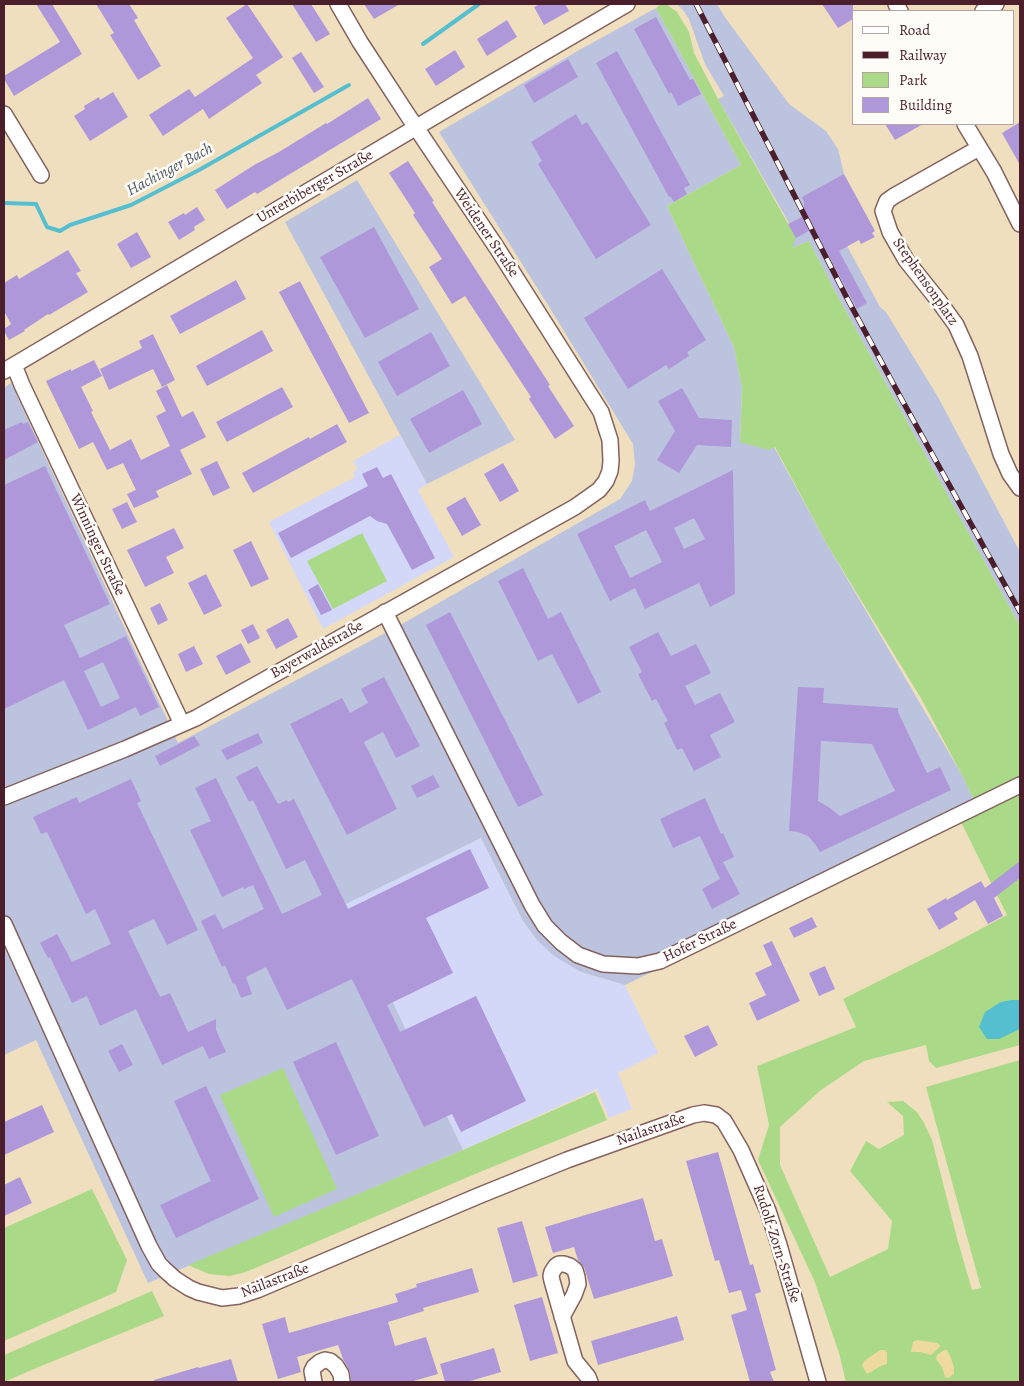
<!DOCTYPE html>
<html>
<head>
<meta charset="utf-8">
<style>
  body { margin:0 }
  #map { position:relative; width:1024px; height:1386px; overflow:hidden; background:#f0dfbe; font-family:Alegreya,serif }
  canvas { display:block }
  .frame { position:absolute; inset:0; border:5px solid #4a1f2b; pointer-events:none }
  .legend { position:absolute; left:852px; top:10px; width:162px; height:115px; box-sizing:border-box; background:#fdfcf7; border:1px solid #b5a4a5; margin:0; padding:6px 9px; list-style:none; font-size:15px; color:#4a1f2b }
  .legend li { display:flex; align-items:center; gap:10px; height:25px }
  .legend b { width:25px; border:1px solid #b5a4a5 }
</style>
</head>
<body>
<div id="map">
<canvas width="1024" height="1386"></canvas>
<div class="frame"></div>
<ul class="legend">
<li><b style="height:6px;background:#fff"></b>Road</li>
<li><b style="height:6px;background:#4a1f2b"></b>Railway</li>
<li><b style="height:14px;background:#aada88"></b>Park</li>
<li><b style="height:14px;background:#af98da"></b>Building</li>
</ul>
</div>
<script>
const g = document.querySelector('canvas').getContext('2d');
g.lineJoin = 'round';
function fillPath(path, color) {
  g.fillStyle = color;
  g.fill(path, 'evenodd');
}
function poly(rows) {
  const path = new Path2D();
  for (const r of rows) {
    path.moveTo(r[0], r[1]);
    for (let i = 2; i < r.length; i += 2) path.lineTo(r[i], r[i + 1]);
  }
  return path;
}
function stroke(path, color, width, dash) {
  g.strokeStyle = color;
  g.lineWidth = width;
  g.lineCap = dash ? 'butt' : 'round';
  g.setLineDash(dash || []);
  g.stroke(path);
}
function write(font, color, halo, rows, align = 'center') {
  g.font = font + ' Alegreya,serif';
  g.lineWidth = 5;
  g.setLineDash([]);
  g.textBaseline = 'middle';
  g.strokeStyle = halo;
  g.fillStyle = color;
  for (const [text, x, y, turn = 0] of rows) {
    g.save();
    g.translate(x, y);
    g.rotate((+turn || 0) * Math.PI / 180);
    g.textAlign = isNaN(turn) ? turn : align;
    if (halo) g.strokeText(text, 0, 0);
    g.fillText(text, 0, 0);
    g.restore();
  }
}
fillPath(poly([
  [400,435,427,484,418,490,454,557,323,629,269,522,355,477,353,472,358,469,353,461],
  [481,838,523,921,537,940,581,972,625,985,658,1053,618,1073,632,1109,609,1118,597,1089,463,1150,345,904]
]), '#d3d8f9');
fillPath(poly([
  [677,4,717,4,724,16,789,104,826,131,838,149,844,174,834,222,880,307,886,312,938,397,1020,552,1020,626,837,295,809,241,792,248,789,223,718,99,724,96,705,64,689,19,683,10],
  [656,8,741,165,667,206,734,347,742,388,740,441,774,447,828,546,962,775,972,796,978,813,625,985,581,972,554,956,537,940,523,921,481,838,346,904,463,1150,148,1283,36,1040,4,1055,4,388,11,383,178,743,402,624,620,499,632,481,635,464,633,444,548,305,439,132,581,49],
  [357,180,515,440,427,484,285,222]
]), '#bcc3de');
fillPath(poly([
  [661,4,666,4,677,12,689,32,694,53,718,99,796,238,792,248,809,241,837,295,1020,626,1020,1045,936,1068,929,1061,926,1045,864,1061,821,1090,780,1127,780,1165,830,1277,888,1249,892,1221,850,1171,866,1141,879,1149,904,1135,903,1116,887,1102,903,1101,917,1112,924,1123,932,1140,957,1238,972,1290,981,1288,926,1087,1020,1060,1020,1382,846,1382,839,1353,814,1280,758,1160,769,1125,757,1066,856,1027,843,999,945,948,1007,915,961,822,978,813,972,796,962,775,922,700,828,546,775,447,769,450,740,442,742,388,734,347,667,206,741,165,656,8],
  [362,533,387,581,333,609,307,561],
  [283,1068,337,1189,274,1217,220,1095],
  [595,1092,607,1120,475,1174,246,1272,230,1276,218,1275,209,1274,188,1265,463,1150],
  [92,1189,127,1260,116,1292,4,1341,4,1228],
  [152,1291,164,1316,41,1366,4,1382,4,1355]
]), '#aada88');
fillPath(poly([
  [917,1340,937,1343,941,1346,931,1355,920,1352,911,1352,913,1342],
  [880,1350,885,1350,887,1353,887,1364,881,1366,867,1374,862,1366,864,1361],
  [944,1350,947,1350,950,1356,954,1367,954,1373,949,1378,945,1377,942,1367,936,1359,937,1355]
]), '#eeda9e');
fillPath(poly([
  [1011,1000,1020,1000,1020,1029,999,1039,987,1039,979,1027,985,1012,1001,1002]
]), '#55bfd0');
stroke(poly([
  [423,44,479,4],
  [4,203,36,204,47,227,60,231,70,225,131,205,199,170,349,85]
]), '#55bfd0', 4);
fillPath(poly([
  [36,4,52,4,82,54,14,96,4,79,4,76,60,42],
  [96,4,129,4,138,18,134,20,161,66,138,80,110,35,114,33],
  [247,4,283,57,256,75,262,83,209,119,203,109,163,136,149,115,189,89,195,97,253,58,226,18],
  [292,4,311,4,330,34,316,42],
  [364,4,400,4,374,19],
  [540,4,565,4,569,11,544,25,534,7],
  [822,4,853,4,853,19,838,28],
  [656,17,690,80,693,79,701,94,678,106,671,92,669,94,634,29],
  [507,20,517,37,487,56,477,39],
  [455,50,465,67,436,86,425,69],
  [617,51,690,185,684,188,687,194,674,202,670,196,669,197,596,63],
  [301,52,324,87,314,93,292,58],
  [568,59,578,77,534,103,524,85],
  [113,92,128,117,90,141,74,116,85,109,84,106,99,97,100,100],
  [368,98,381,119,257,194,255,192,227,209,215,190,254,165,279,152,326,123,327,124],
  [576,114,582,125,587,122,651,225,596,259,538,164,542,161,531,142],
  [1020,122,1020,165,1002,133],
  [885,124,923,124,895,140],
  [408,161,434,201,432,202,550,385,548,386,574,426,555,439,529,399,531,397,465,296,452,304,429,267,442,259,413,215,415,213,389,173],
  [844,174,875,231,872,233,875,237,861,244,859,240,839,251,867,303,857,309,814,228,796,238,788,224,804,216,804,202,802,197],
  [197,207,205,220,194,227,195,230,179,240,168,222,184,213,185,215],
  [374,227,419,309,365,338,320,257],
  [137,232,151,257,131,268,117,244],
  [68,250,81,271,76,273,88,292,49,315,48,314,24,330,25,331,9,340,4,331,4,329,11,324,4,311,4,283,17,275,19,279],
  [662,269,706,340,687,352,689,356,669,369,666,365,628,389,584,318],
  [236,280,246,299,180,334,170,316],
  [300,281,369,413,349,423,279,292],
  [262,330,273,351,207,386,196,366],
  [431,332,450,366,397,396,378,362],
  [153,334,175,380,162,387,153,369,109,390,100,369,142,348,139,341],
  [94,360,102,376,81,387,93,411,91,412,110,450,131,439,141,460,170,446,156,416,166,411,156,391,167,385,182,417,193,411,206,437,180,450,192,474,156,491,159,497,134,508,127,494,136,490,123,463,107,470,93,442,79,449,46,381,71,369,71,371],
  [282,387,293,407,227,442,216,422],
  [682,388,699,418,732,420,731,447,697,445,679,473,657,460,675,431,658,401],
  [463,390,482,424,429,453,410,419],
  [22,422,23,424,28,422,38,442,4,460,4,430],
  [337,424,347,442,253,493,242,473,309,437,310,439],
  [217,461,230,488,213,496,200,469],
  [503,463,519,491,500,502,484,474],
  [45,466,110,604,64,625,80,658,126,636,159,707,140,716,136,707,88,730,64,680,4,709,4,485],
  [103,662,120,698,101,707,84,671],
  [377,467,383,478,391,474,435,558,412,570,387,524,377,521,370,516,291,558,278,533,368,486,362,474],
  [733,470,735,594,710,607,699,583,645,609,635,588,610,601,577,534,645,500,650,511],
  [694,518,705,539,684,549,674,528],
  [646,530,662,562,630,578,614,546],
  [465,497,481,525,462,536,446,508],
  [127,502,137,522,122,529,112,509],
  [174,528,184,548,166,557,174,573,145,587,127,550],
  [251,541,269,579,251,587,233,550],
  [523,568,548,619,561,612,601,692,578,704,552,654,538,661,498,581],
  [206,574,222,606,204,615,188,583],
  [318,584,332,610,321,615,308,590],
  [160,603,168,620,158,625,150,608],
  [450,612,543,795,518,807,426,625],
  [288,618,298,637,276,649,266,630],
  [253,624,260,638,248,644,241,630],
  [658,632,671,656,696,644,711,673,685,686,695,705,720,693,735,722,710,735,721,757,694,771,682,748,677,750,664,723,668,721,656,699,652,701,638,674,642,672,629,647],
  [241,643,251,662,226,675,216,656],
  [194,646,203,664,186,672,178,654],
  [384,677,420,746,396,758,383,732,364,742,397,809,347,835,290,724,342,698,350,713,368,703,361,689],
  [798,687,824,688,823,703,898,708,898,712,927,773,940,767,951,790,820,852,815,844,808,836,798,832,789,831],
  [821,741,872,744,895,791,840,816,830,808,818,801],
  [258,733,263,743,227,760,221,750],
  [194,736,200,745,160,766,155,756],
  [257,766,278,804,287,800,288,802,294,799,348,909,470,849,489,888,426,918,453,973,387,1005,400,1032,476,996,526,1101,461,1132,452,1114,424,1127,352,979,287,1010,266,967,246,977,252,994,241,998,235,983,233,984,225,965,222,967,201,921,215,914,223,929,264,909,253,885,244,889,243,887,222,897,190,830,211,821,195,788,216,778,282,914,322,895,305,860,286,869,253,800,249,802,236,777],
  [433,775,440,787,417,798,411,786],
  [131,779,141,801,137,803,198,930,167,945,154,919,128,931,160,997,170,993,188,1032,216,1019,216,1030,226,1052,209,1059,203,1046,162,1065,136,1009,100,1026,87,996,72,1003,50,957,48,958,40,943,57,934,72,962,111,944,95,909,86,914,47,832,41,834,33,817,77,797,79,803],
  [705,798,721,834,723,833,734,857,723,862,740,894,712,909,702,889,720,879,700,836,673,848,660,819],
  [1020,861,1020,878,994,898,1003,916,988,924,975,900,954,913,958,919,939,930,927,909,946,898,947,900,981,881,985,888],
  [812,917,817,927,794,938,789,928],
  [772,941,800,1001,757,1021,749,1003,766,995,755,973,772,965,763,945],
  [825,966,835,989,819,996,809,973],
  [708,1025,718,1045,695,1057,684,1036],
  [336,1042,379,1136,336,1155,293,1062],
  [122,1044,133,1065,119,1072,108,1051],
  [206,1086,259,1199,176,1238,160,1205,211,1181,174,1101],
  [42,1105,54,1132,4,1155,4,1122],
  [718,1152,750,1265,753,1264,761,1292,755,1294,776,1370,770,1372,774,1382,750,1382,731,1315,747,1310,741,1290,729,1293,719,1260,715,1261,686,1161],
  [20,1177,32,1203,4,1216,4,1185],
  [643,1198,655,1241,662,1239,673,1276,594,1299,584,1267,578,1260,574,1247,553,1253,545,1227],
  [522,1221,538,1276,513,1283,497,1228],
  [472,1268,479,1292,423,1308,424,1311,388,1322,395,1346,426,1337,438,1374,410,1382,351,1382,350,1372,343,1359,338,1345,297,1357,301,1372,278,1379,262,1324,285,1317,289,1333,398,1302,395,1294,417,1287,416,1284],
  [542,1297,558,1353,530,1361,514,1305],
  [677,1316,684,1340,598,1365,591,1341],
  [494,1348,501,1372,467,1382,445,1382,440,1364],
  [231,1359,238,1382,155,1382,154,1380,198,1367,199,1368]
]), '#af98da');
const minor = poly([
  [896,4,900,11],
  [983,11,996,4],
  [4,114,41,175],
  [965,124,994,172,1020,224],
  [979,148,894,196,887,201,883,211,890,232,906,260,938,300,956,325,970,356,1001,454,1010,474,1020,488],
  [14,365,22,385,182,724],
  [4,371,459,102,627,4],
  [385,612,532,905,545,926,561,942,578,955,603,964,638,966,660,961,1020,785],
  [4,797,125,749,196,718,575,507,599,490,606,481,610,471,611,461,610,440,601,412,497,248,409,117,360,42,338,4],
  [4,924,149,1246,159,1264,165,1270,175,1279,189,1288,198,1292,222,1298,239,1296,257,1290,478,1196,567,1160,693,1115,704,1113,716,1115,724,1121,741,1150,768,1211,779,1245,818,1382],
  [562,1317,574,1295,578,1284,577,1277,575,1270,570,1266,564,1264,559,1264,556,1266,552,1272,551,1276,552,1281,575,1361,588,1377,590,1382],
  [314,1382,312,1371,314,1367,320,1362,325,1360,330,1361,336,1366,341,1374,342,1382]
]);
stroke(minor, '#84625e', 18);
stroke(minor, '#fff', 15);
const rail = poly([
  [696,4,848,300,902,400,1020,612]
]);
stroke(rail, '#4a1f2b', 5.5);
stroke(rail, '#fdfcf7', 4, [11]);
write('15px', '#4a1f2b', '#fdfcf7', [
  ["Unterbiberger Straße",315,187,-30],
  ["Weidener Straße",486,233,56],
  ["Stephensonplatz",925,282,55],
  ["Winninger Straße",97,545,65],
  ["Bayerwaldstraße",317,650,-29],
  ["Hofer Straße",700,941,-26],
  ["Nailastraße",651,1130,-19],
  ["Rudolf-Zorn-Straße",776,1244,72],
  ["Nailastraße",275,1281,-21]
]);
write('italic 16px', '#4e5765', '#fdfcf7', [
  ["Hachinger Bach",170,170,-28]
]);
</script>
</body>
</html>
